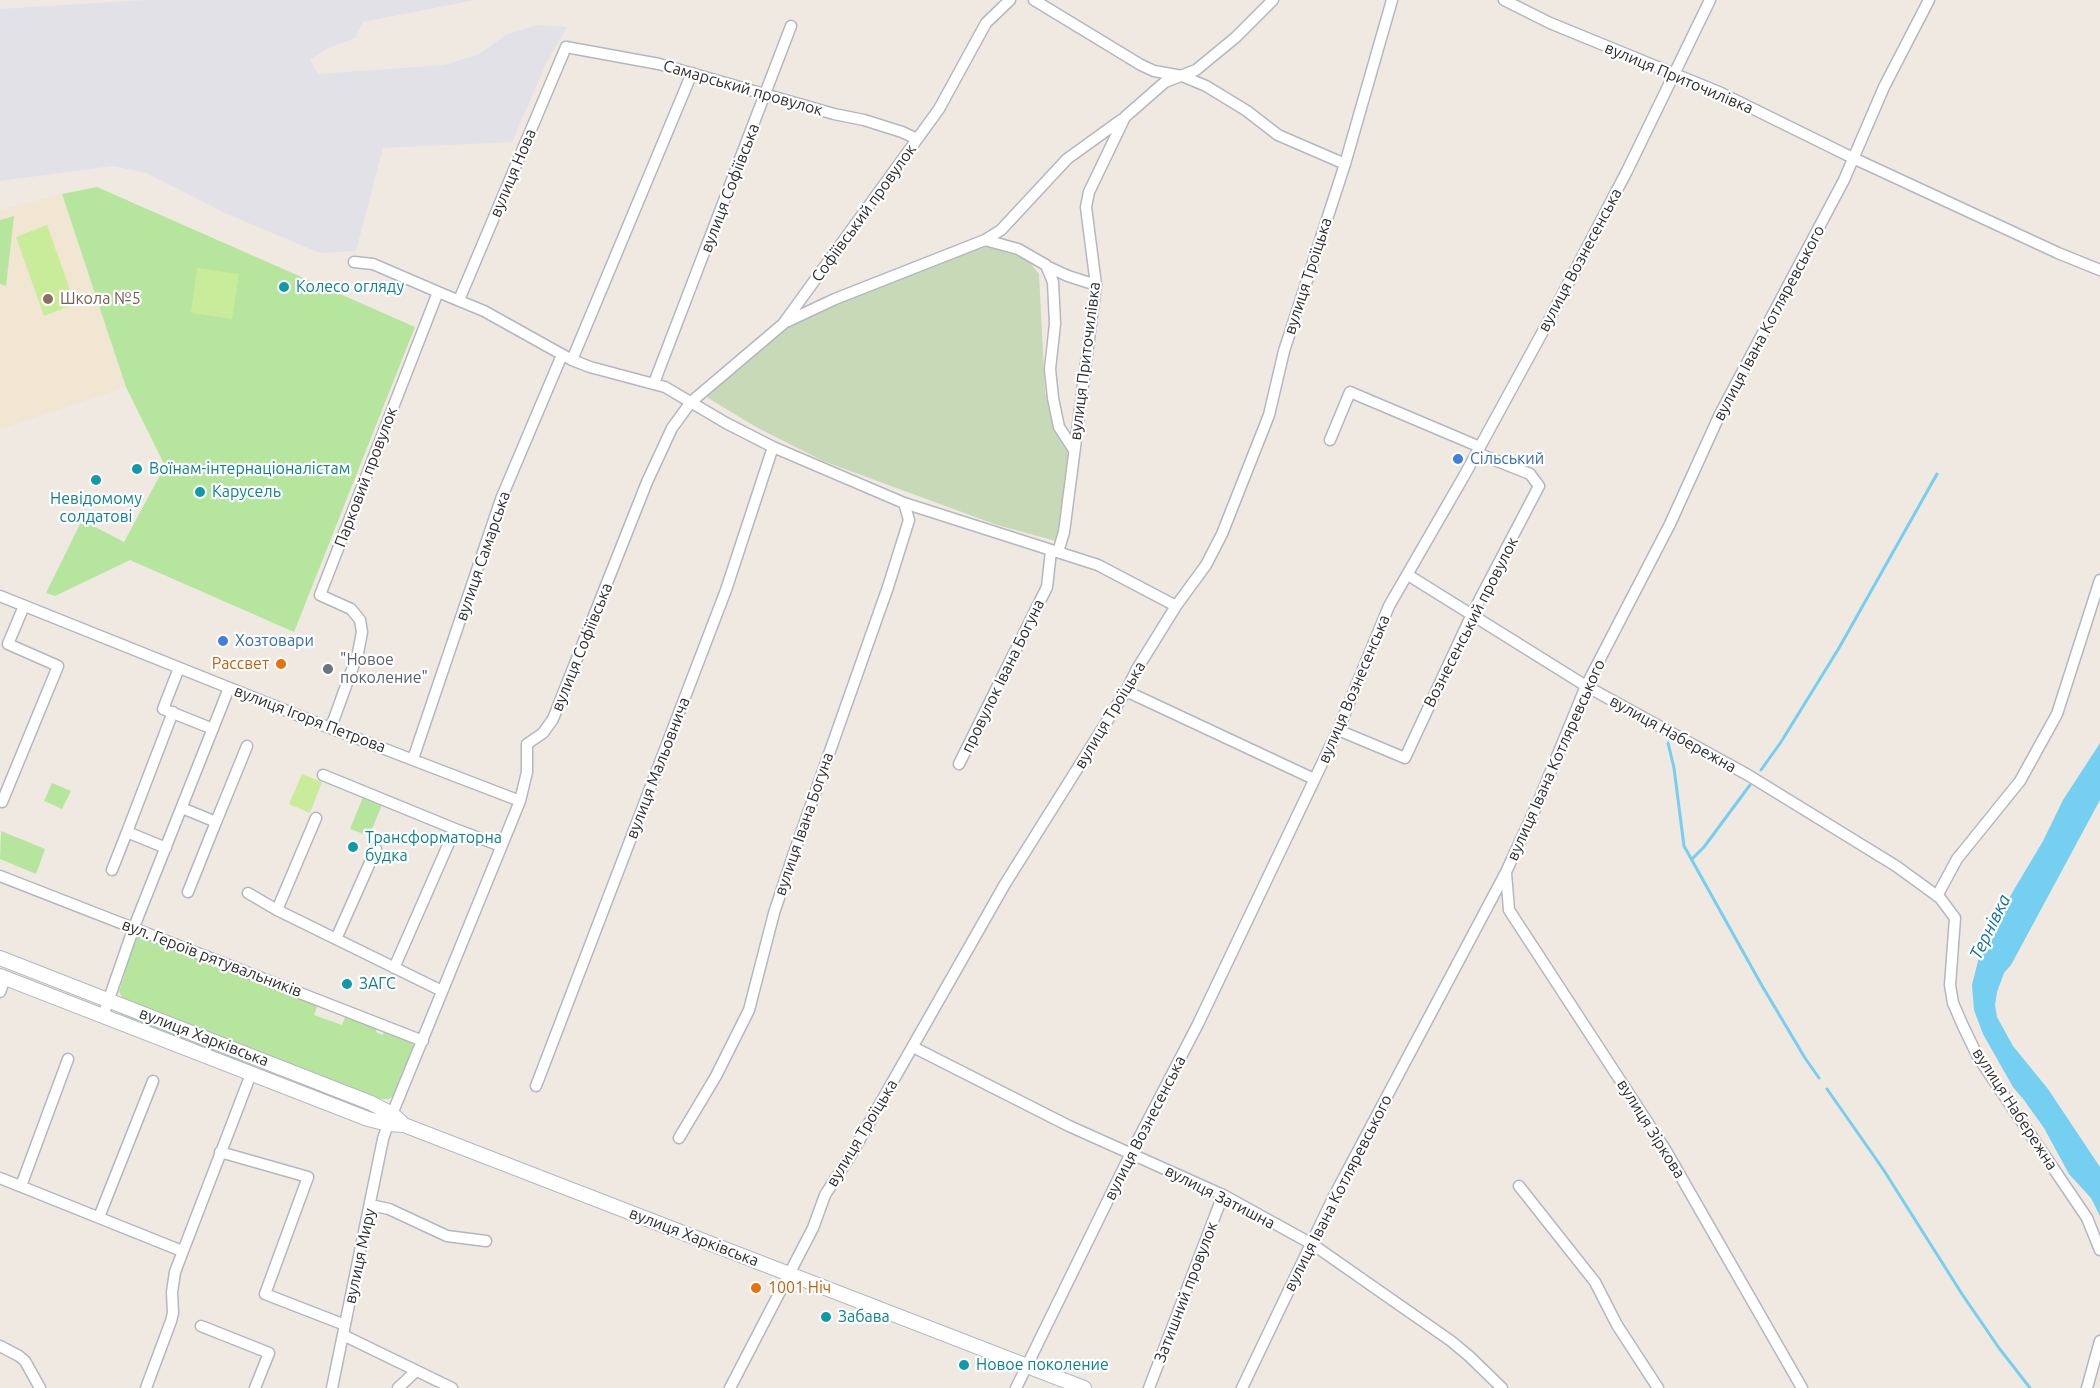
<!DOCTYPE html>
<html>
<head>
<meta charset="utf-8">
<style>
  body { margin:0 }
  canvas { display:block; background:#efe9e1 }
</style>
</head>
<body>
<canvas width="2100" height="1388"></canvas>
<script>
const g = document.querySelector('canvas').getContext('2d');
g.lineJoin = 'round';
function fillPath(path, color) {
  g.fillStyle = color;
  g.fill(path, 'evenodd');
}
function poly(rows) {
  const path = new Path2D();
  for (const r of rows) {
    path.moveTo(r[0], r[1]);
    for (let i = 2; i < r.length; i += 2) path.lineTo(r[i], r[i + 1]);
  }
  return path;
}
function stroke(path, color, width, dash) {
  g.strokeStyle = color;
  g.lineWidth = width;
  g.lineCap = dash ? 'butt' : 'round';
  g.setLineDash(dash || []);
  g.stroke(path);
}
function write(font, color, halo, rows, align = 'center') {
  g.font = font + ' Ubuntu,sans-serif';
  g.lineWidth = 4.5;
  g.setLineDash([]);
  g.textBaseline = 'middle';
  g.strokeStyle = halo;
  g.fillStyle = color;
  for (const [text, x, y, turn = 0] of rows) {
    g.save();
    g.translate(x, y);
    g.rotate((+turn || 0) * Math.PI / 180);
    g.textAlign = isNaN(turn) ? turn : align;
    if (halo) g.strokeText(text, 0, 0);
    g.fillText(text, 0, 0);
    g.restore();
  }
}
fillPath(poly([
  [146,0,475,0,363,22,355,38,328,48,310,60,318,74,445,65,479,54,507,34,537,25,567,27,547,62,512,142,383,148,356,251,320,253,227,214,146,173,113,166,0,181,0,9]
]), '#e3e1e8');
fillPath(poly([
  [62,194,126,387,0,429,0,210]
]), '#f0e6d1');
fillPath(poly([
  [97,187,415,327,294,632,130,560,55,596,46,593,82,520,124,542,165,466,126,387,62,194],
  [14,216,6,286,0,284,0,220],
  [52,783,71,791,62,809,44,801],
  [363,797,382,805,369,836,350,829],
  [1,831,45,849,36,874,0,859],
  [140,934,318,1004,314,1015,342,1025,346,1015,377,1027,376,1032,382,1035,386,1030,409,1039,415,1049,396,1094,389,1099,376,1099,123,1000,119,991,125,974,124,970,136,938],
  [125,1013,250,1062,249,1067,123,1018,121,1014]
]), '#b6e59e');
fillPath(poly([
  [977,244,993,244,1027,259,1039,274,1045,391,1051,419,1068,450,1064,506,1056,541,997,525,823,461,756,427,708,398,703,388,783,320]
]), '#c8d9b8');
fillPath(poly([
  [47,225,75,304,44,316,16,237],
  [197,268,239,274,232,319,191,313],
  [302,774,322,782,310,813,289,804]
]), '#c9ec9a');
fillPath(poly([
  [2100,743,2100,800,2011,965,2004,973,1997,992,1995,1005,1997,1017,2013,1046,2048,1089,2100,1167,2100,1216,2091,1198,2069,1174,2044,1128,2024,1100,2013,1087,1983,1034,1974,1010,1972,985,1978,961,2012,893,2043,841,2063,800]
]), '#75cff0');
stroke(poly([
  [1668,743,1674,768,1684,846,1761,984,1805,1058,1819,1078],
  [1761,770,1781,742,1839,648,1937,474],
  [1692,859,1704,847,1750,785],
  [1827,1089,1883,1169,1962,1294,1999,1348,2030,1388]
]), '#75cff0', 3);
const minor = poly([
  [1034,0,1141,65,1154,71,1182,76,1206,86,1247,111,1278,135,1345,164],
  [1504,0,1550,23,1721,93,1853,158,2058,253,2100,270],
  [985,240,1001,230,1067,159,1121,120],
  [1046,266,1068,276,1096,285],
  [438,292,484,311,572,360,590,367,665,387,726,423,773,447,904,503,1098,565,1176,606],
  [459,300,566,47,659,64,834,114,864,120,902,132,917,139],
  [786,322,835,299,985,240,1018,249,1046,265,1053,282,1055,324,1050,369,1053,398,1059,427,1074,450],
  [572,360,692,73],
  [654,383,791,26],
  [1330,440,1350,392,1480,447],
  [1058,552,1064,532,1096,285,1086,207,1089,192,1125,117,1165,82,1196,70,1236,37,1273,0],
  [1408,575,1586,686,1748,775,1896,866,1940,898,1955,918,1950,985,1953,1003,1963,1026,1978,1057,2087,1218,2100,1250],
  [0,596,317,723,520,801],
  [179,668,163,709,213,729],
  [1126,691,1314,779],
  [331,727,358,653,362,632,360,620,351,609,320,595,438,292,373,264,354,262],
  [1338,730,1405,758,1472,614,1539,486,1530,474,1477,453],
  [413,759,501,499,562,355],
  [959,764,1047,587,1051,551],
  [323,775,455,829,394,968],
  [2,802,58,666,8,644,24,606],
  [182,808,216,822,188,892],
  [216,822,247,746],
  [455,829,501,846],
  [166,848,127,832,173,712],
  [112,870,127,832],
  [1506,873,1509,910,1665,1149,1802,1388],
  [0,876,423,1041],
  [248,893,277,910,442,991],
  [1937,896,1957,859,2020,781,2057,714,2100,580],
  [277,910,316,818],
  [336,939,376,849],
  [0,992,5,978],
  [103,1016,134,927,229,688],
  [913,1047,1069,1126,1223,1195,1312,1244,1451,1341,1469,1356,1502,1388],
  [536,1086,726,590,773,447],
  [679,1138,716,1076,749,1010,774,913,795,850,888,587,909,520,904,503],
  [220,1152,308,1177,265,1294,345,1325],
  [0,1178,182,1251],
  [21,1186,68,1059],
  [1519,1186,1595,1282,1617,1325,1658,1388],
  [370,1205,389,1209,447,1236,486,1241],
  [99,1217,153,1081],
  [201,1326,269,1353,255,1388],
  [343,1335,452,1388],
  [0,1346,19,1356,25,1361,40,1388],
  [146,1388,171,1321,173,1313,172,1292,175,1272,251,1074],
  [332,1388,383,1139,388,1124,520,801,527,772,527,744,543,733,553,719,647,482,672,428,691,402,783,324,939,109,986,23,1010,0],
  [398,1388,416,1371],
  [730,1388,813,1228,825,1195,852,1153,1005,884,1126,691,1137,669,1176,606,1206,565,1222,534,1269,415,1284,351,1345,164,1392,0],
  [1016,1388,1131,1153,1198,1024,1338,730,1389,606,1464,476,1548,322,1627,171,1710,0],
  [1149,1388,1223,1195],
  [1242,1388,1334,1196,1506,872,1537,805,1586,686,1670,524,1720,414,1844,180,1884,87,1929,0],
  [2087,1388,2100,1341]
]);
const tertiary = poly([
  [0,958,371,1103,392,1114,404,1125],
  [0,976,368,1119,388,1124,404,1125,1084,1388]
]);
stroke(minor, '#b4b7c1', 13);
stroke(tertiary, '#b4b7c1', 16);
stroke(minor, '#fff', 10);
stroke(tertiary, '#fff', 14);
for (const [x, y, r, color] of [
  [284,287,6,"#0f9aa8"],
  [48,299,6,"#8d6e63"],
  [1458,459,6,"#3f7fe0"],
  [137,469,6,"#0f9aa8"],
  [96,480,6,"#0f9aa8"],
  [200,492,6,"#0f9aa8"],
  [223,641,6,"#3f7fe0"],
  [281,664,6,"#e8710a"],
  [328,669,6,"#6b7280"],
  [353,847,6,"#0f9aa8"],
  [347,984,6,"#0f9aa8"],
  [756,1288,6,"#e8710a"],
  [826,1317,6,"#0f9aa8"],
  [964,1365,6,"#0f9aa8"]
]) {
  const dot = new Path2D();
  dot.arc(x, y, r, 0, 2 * Math.PI);
  g.fillStyle = color;
  g.fill(dot);
  stroke(dot, '#fff', 2);
}
write('16px', '#2e2e2e', '#fff', [
  ["вулиця Приточилівка",1679,78,23],
  ["Самарський провулок",743,88,16],
  ["вулиця Нова",513,173,-67],
  ["вулиця Софіївська",730,188,-69],
  ["Софіївський провулок",864,213,-54],
  ["вулиця Вознесенська",1580,260,-62],
  ["вулиця Троїцька",1308,276,-72],
  ["вулиця Івана Котляревського",1769,323,-62],
  ["вулиця Приточилівка",1085,361,-83],
  ["Парковий провулок",366,477,-69],
  ["вулиця Самарська",483,556,-71],
  ["Вознесенський провулок",1471,622,-63],
  ["вулиця Софіївська",582,647,-68],
  ["провулок Івана Богуна",1003,676,-64],
  ["вулиця Вознесенська",1354,689,-67],
  ["вулиця Троїцька",1110,715,-59],
  ["вулиця Ігоря Петрова",310,719,21],
  ["вулиця Набережна",1673,734,29],
  ["вулиця Івана Котляревського",1556,760,-66],
  ["вулиця Мальовнича",658,768,-69],
  ["вулиця Івана Богуна",804,824,-71],
  ["вул. Героїв рятувальників",212,958,21],
  ["вулиця Харківська",204,1037,21],
  ["вулиця Набережна",2015,1109,57],
  ["вулиця Вознесенська",1145,1128,-63],
  ["вулиця Зіркова",1651,1129,58],
  ["вулиця Троїцька",862,1133,-59],
  ["вулиця Івана Котляревського",1338,1193,-63],
  ["вулиця Затишна",1220,1197,27],
  ["вулиця Харківська",694,1237,21],
  ["вулиця Миру",360,1256,-78],
  ["Затишний провулок",1186,1292,-69]
]);
write('16px', '#0d838f', '#fff', [
  ["Колесо огляду",296,287],
  ["Воїнам-інтернаціоналістам",149,469],
  ["Карусель",212,492],
  ["Невідомому",96,499,"center"],
  ["солдатові",96,517,"center"],
  ["Трансформаторна",365,838],
  ["будка",365,856],
  ["ЗАГС",359,984],
  ["Забава",838,1317],
  ["Новое поколение",976,1365]
], 'left');
write('16px', '#785e54', '#fff', [
  ["Школа №5",60,299]
], 'left');
write('16px', '#366cbe', '#fff', [
  ["Сільський",1470,459],
  ["Хозтовари",235,641]
], 'left');
write('16px', '#5b616d', '#fff', [
  ["\"Новое",340,660],
  ["поколение\"",340,678]
], 'left');
write('16px', '#c56008', '#fff', [
  ["Рассвет",269,664],
  ["1001 Ніч",768,1288,"left"]
], 'right');
write('italic 18px', '#0d6fa3', '#fff', [
  ["Тернівка",1990,927,-64]
]);
</script>
</body>
</html>
